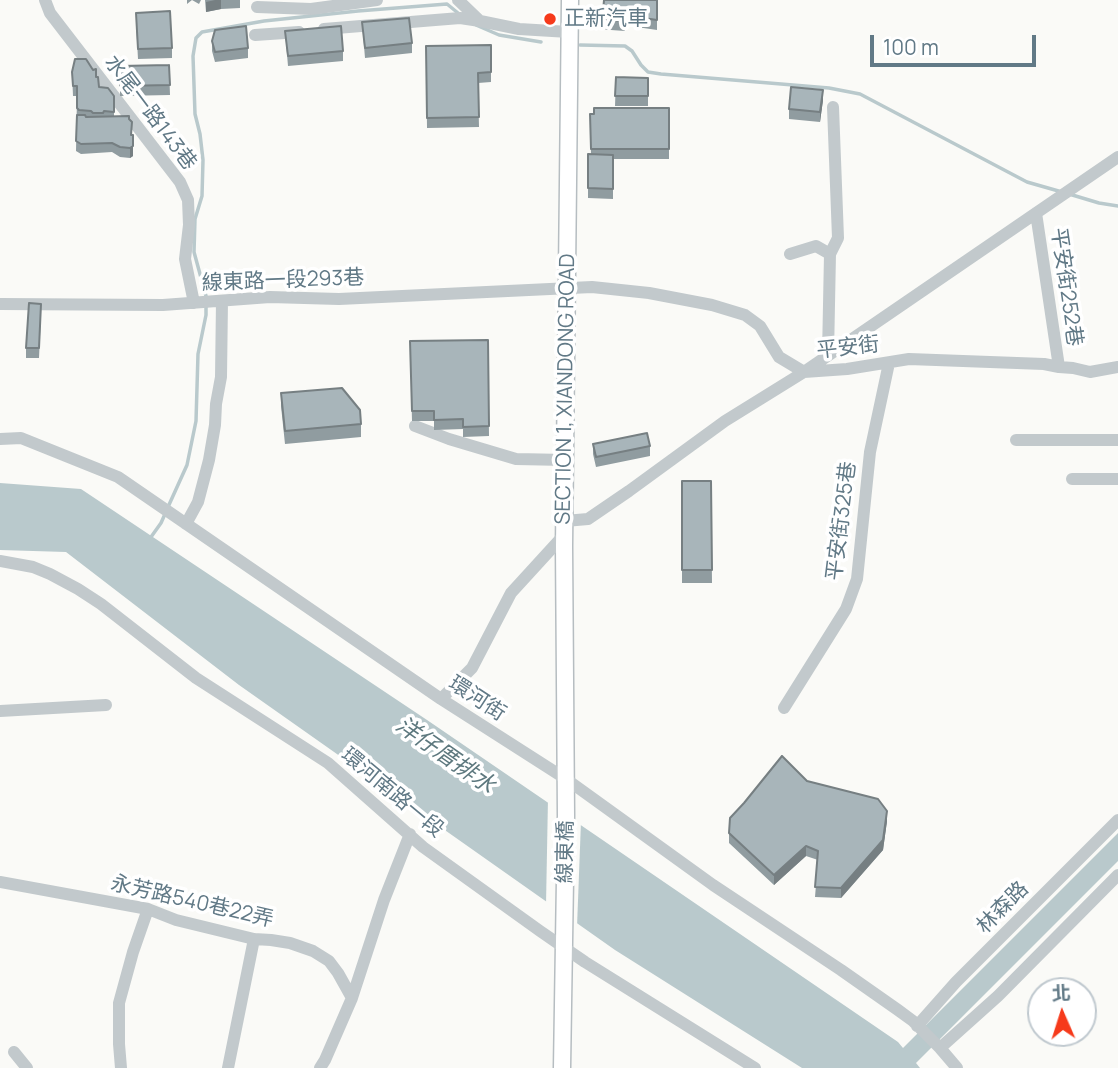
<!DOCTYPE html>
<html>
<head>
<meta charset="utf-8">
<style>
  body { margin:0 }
  #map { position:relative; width:1118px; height:1068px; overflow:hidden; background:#fafaf7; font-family:Manrope,"Noto Sans TC",sans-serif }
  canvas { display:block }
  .north { position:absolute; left:1027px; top:977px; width:70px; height:70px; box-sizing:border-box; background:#fff; border:2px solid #c0c9cf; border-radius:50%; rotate:357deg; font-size:19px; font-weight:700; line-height:28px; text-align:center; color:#617986 }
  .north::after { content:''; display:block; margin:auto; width:24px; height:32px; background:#f63a1b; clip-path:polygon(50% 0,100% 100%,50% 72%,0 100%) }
  .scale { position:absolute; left:870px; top:35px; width:166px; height:32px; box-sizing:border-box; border:4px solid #617986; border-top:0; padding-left:9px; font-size:21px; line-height:24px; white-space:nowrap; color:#617986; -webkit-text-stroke:5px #fff; paint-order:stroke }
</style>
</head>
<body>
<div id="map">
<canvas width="1118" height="1068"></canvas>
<div class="north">北</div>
<div class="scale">100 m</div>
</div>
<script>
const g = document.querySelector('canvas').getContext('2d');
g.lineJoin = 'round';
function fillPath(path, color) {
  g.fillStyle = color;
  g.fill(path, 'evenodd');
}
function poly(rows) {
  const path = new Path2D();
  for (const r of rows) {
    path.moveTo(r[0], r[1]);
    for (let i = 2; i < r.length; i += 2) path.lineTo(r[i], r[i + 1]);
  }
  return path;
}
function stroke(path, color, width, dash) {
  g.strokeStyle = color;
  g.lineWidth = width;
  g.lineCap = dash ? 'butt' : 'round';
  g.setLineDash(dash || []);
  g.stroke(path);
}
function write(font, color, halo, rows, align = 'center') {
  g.font = font + ' Manrope,"Noto Sans TC",sans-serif';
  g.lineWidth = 7;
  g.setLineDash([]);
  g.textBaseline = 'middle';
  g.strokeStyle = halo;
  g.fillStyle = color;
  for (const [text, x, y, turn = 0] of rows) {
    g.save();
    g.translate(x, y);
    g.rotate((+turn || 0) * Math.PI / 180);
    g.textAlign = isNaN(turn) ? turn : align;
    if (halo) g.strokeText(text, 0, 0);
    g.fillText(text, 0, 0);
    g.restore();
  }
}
fillPath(poly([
  [0,483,81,489,430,722,898,1042,903,1048,1118,833,1118,861,916,1063,920,1068,802,1068,615,950,239,685,66,552,0,550]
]), '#b9c9cc');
fillPath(poly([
  [548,798,581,821,577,927,546,905]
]), '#fafaf7');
stroke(poly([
  [476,25,499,35,541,42],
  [580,45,625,46,632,51,641,65,648,72,661,74,829,88,860,94,1027,182,1062,192],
  [1069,194,1099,203,1118,206],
  [168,507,187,465,196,421,198,354,206,315,206,296,194,252,195,219,202,196,203,160,200,134,195,114,193,56,196,38,202,32,264,21,358,11,447,4,458,13],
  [151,537,161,523,165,514]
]), '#b9c9cc', 3.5);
const major = poly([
  [562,1068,566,816,564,546,570,0]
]);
stroke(major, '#b6bdc1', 19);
stroke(poly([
  [45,0,50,13,180,182,188,200,189,225,185,259,194,303],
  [458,0,480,21,519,29,569,32],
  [257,7,311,9,377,0],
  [324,29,460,18,480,21],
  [255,35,299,32],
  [1036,213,1059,367],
  [790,254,816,246,830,254],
  [0,304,163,305,270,297,339,299,592,287,649,293,712,305,745,315,760,326,779,357,804,372,847,369,909,359,1044,364,1059,367,1073,368,1090,372,1118,367],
  [828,355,830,254,838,238,833,107],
  [415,426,449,439,516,459,566,460],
  [0,439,21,438,118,477,441,699,566,779,713,885,841,970,898,1010,913,1021,940,1048,957,1068],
  [1016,440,1118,440],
  [1072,479,1118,479],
  [565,521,588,519,629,491,725,421,804,372,1118,157],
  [186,524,198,502,209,460,215,425,216,404,221,377,222,301],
  [0,561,33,567,50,574,78,589,101,604,196,678,328,763,423,847,540,931,585,962,755,1068],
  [441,699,472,668,511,593,564,535],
  [784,708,846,609,857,579,870,452,889,363],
  [0,711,106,705],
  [0,882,148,909,176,920,254,939,271,940,290,943,313,951,329,961,338,973,352,998],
  [917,1026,956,982,1118,820],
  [940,1048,998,996,1118,875],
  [14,1052,27,1068],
  [121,1068,119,1044,119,1003,133,952,148,909],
  [228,1068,254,939],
  [320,1068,325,1060,352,998,384,900,410,834]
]), '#c2c9cc', 12);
stroke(major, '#fff', 16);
fillPath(poly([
  [187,0,240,0,240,8,221,9,206,12,205,0,201,0,199,4,192,0,187,4],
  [657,0,657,30,630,26,625,24,625,31,597,29,597,11,603,12],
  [362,22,412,43,412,53,365,58],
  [136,23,172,48,172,58,138,59],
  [285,31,343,51,343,61,288,66],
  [212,41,248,48,248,58,215,62,212,51],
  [491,45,491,82,478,83,479,127,427,128,426,46],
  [169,65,170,95,120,96,120,66],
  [72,72,96,77,99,87,114,96,114,116,132,135,133,156,130,158,120,157,112,152,81,154,76,151,77,96,73,96],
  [616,77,648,78,648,106,615,106],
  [823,100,820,122,789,119,789,109],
  [669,108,669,159,613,159,613,199,588,198,588,154,591,154,590,114],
  [41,314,39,358,26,358,26,348],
  [488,340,489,436,463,437,463,429,434,430,434,421,412,421,410,341],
  [281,393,361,424,361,437,285,444,281,406],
  [593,444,650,446,650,456,596,467,593,454],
  [682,481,711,481,712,583,682,583],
  [887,821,883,850,841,898,815,897,818,860,806,856,774,885,729,843,729,833]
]), '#909ca0');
fillPath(poly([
  [215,0,221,0,221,9,206,12,206,2],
  [823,90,823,100,820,122,820,112],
  [133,146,133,156,130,158,130,148],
  [887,811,887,821,883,850,841,898,841,888],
  [806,846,806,856,774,885,774,875]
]), '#767f82');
const building = poly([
  [604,0,657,0,657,20,630,16,624,14,625,21,597,19,597,11,603,12,604,0],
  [170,11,172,48,138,49,136,13,170,11],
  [409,18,412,43,365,48,362,22,409,18],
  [246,26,248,48,215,52,212,41,215,30,246,26],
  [341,26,343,51,288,56,285,31,341,26],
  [491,45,491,72,478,73,479,117,427,118,426,46,491,45],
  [75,59,86,59,93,70,96,69,96,77,98,77,99,87,108,88,114,96,114,112,104,111,103,113,93,113,91,111,79,110,77,108,77,86,73,86,72,72,75,59],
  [169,65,170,85,120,86,120,66,169,65],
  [616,77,648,78,648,96,615,96,616,77],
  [791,87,823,90,820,112,789,109,791,87],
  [594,108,669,108,669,149,591,149,590,114,594,114,594,108],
  [77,115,85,115,86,117,129,116,129,119,132,122,131,135,133,135,133,146,130,148,120,147,112,143,81,144,76,141,77,115],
  [588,154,613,155,613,189,588,188,588,154],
  [29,303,41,304,39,348,26,348,29,303],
  [488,340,489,426,463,427,463,419,434,420,434,411,412,411,410,341,488,340],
  [342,388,360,410,361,424,285,431,281,393,342,388],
  [647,433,650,446,596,457,593,444,647,433],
  [682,481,711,481,712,570,682,570,682,481],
  [782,756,807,781,878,799,887,811,883,840,841,888,815,887,818,851,806,846,774,875,729,833,730,818,744,803,782,756]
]);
fillPath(building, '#a8b5ba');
stroke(building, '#767f82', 2);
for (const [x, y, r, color] of [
  [550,19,7,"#f63a1b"]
]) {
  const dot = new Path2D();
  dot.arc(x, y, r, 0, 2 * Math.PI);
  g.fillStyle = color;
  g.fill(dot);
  stroke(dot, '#fff', 2.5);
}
write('21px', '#617986', '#fff', [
  ["正新汽車",564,19]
], 'left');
write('21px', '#617986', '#fff', [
  ["水尾一路143巷",150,113,53],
  ["線東路一段293巷",283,281,-2],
  ["平安街252巷",1066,287,82],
  ["平安街",848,348,-6],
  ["SECTION 1, XIANDONG ROAD",566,389,-89],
  ["平安街325巷",842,521,-83],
  ["環河街",477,699,33],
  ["環河南路一段",392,793,40],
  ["線東橋",566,852,-89],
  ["永芳路540巷22弄",192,902,13],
  ["林森路",1003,908,-45]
]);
write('italic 23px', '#5d787e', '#fff', [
  ["洋仔厝排水",445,756,35]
]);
</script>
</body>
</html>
